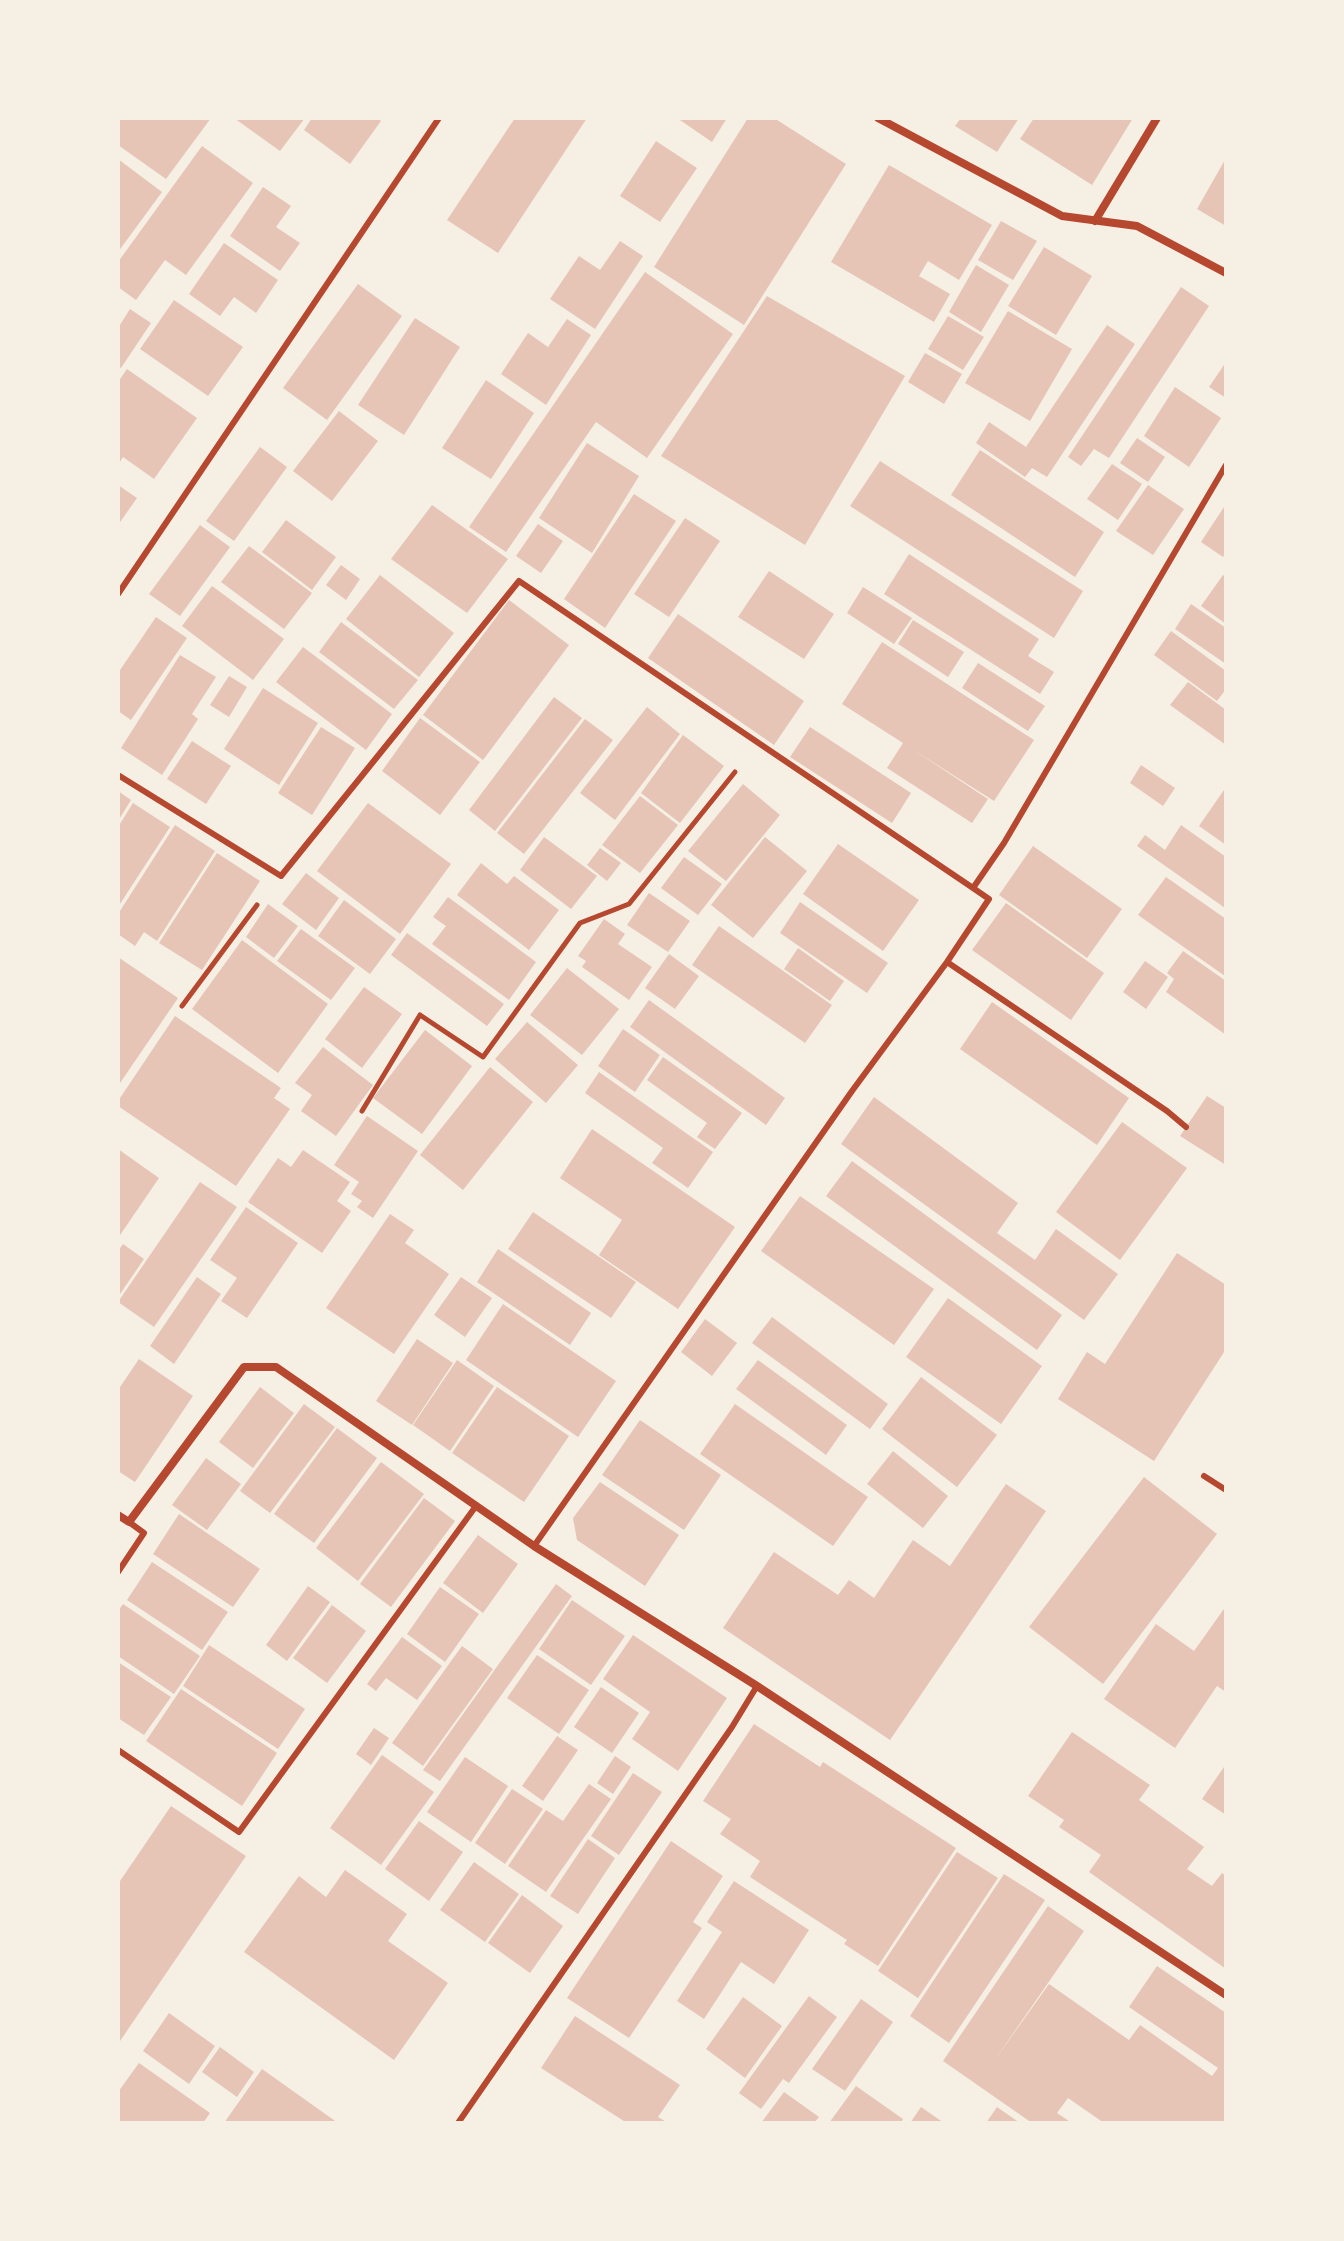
<!DOCTYPE html>
<html>
<head>
<meta charset="utf-8">
<style>
  body { margin:0 }
  #map { position:relative; width:1344px; height:2241px; overflow:hidden; background:#f6efe4; font-family:"Roboto Condensed",sans-serif }
  canvas { display:block }
  .frame { position:absolute; inset:0; border:120px solid #f6efe4; pointer-events:none }
</style>
</head>
<body>
<div id="map">
<canvas width="1344" height="2241"></canvas>
<div class="frame"></div>
</div>
<script>
const g = document.querySelector('canvas').getContext('2d');
g.lineJoin = 'round';
function fillPath(path, color) {
  g.fillStyle = color;
  g.fill(path, 'evenodd');
}
function poly(rows) {
  const path = new Path2D();
  for (const r of rows) {
    path.moveTo(r[0], r[1]);
    for (let i = 2; i < r.length; i += 2) path.lineTo(r[i], r[i + 1]);
  }
  return path;
}
function stroke(path, color, width, dash) {
  g.strokeStyle = color;
  g.lineWidth = width;
  g.lineCap = dash ? 'butt' : 'round';
  g.setLineDash(dash || []);
  g.stroke(path);
}
fillPath(poly([
  [118,118,211,118,166,179,118,145],
  [234,118,305,118,280,151],
  [312,118,377,118,381,121,350,164,304,130],
  [515,118,587,118,498,253,447,220],
  [677,118,727,118,712,142],
  [748,118,774,118,846,164,744,325,654,267],
  [961,118,1019,118,997,152,955,126],
  [1034,118,1133,118,1092,185,1020,139],
  [656,141,697,168,660,222,620,196],
  [202,146,253,183,186,275,165,260,136,300,118,287,118,262],
  [1226,158,1226,226,1197,209],
  [118,159,162,192,118,252],
  [889,165,992,225,959,280,928,261,919,276,950,294,934,322,831,262],
  [263,187,291,206,276,227,300,243,280,271,230,236],
  [1001,221,1037,241,1013,280,978,260],
  [620,241,643,256,595,329,550,299,579,256,600,270],
  [224,243,278,280,256,313,234,297,220,316,189,294],
  [1044,247,1092,276,1056,335,1008,306],
  [976,265,1009,285,981,332,949,312],
  [645,272,733,334,647,458,596,422,506,552,469,527],
  [358,284,402,316,327,420,283,388],
  [1181,287,1209,306,1109,458,1094,449,1081,466,1068,457],
  [767,296,905,376,805,545,661,456],
  [174,300,243,347,208,396,140,349],
  [130,309,151,323,121,368,118,366,118,328],
  [1008,311,1072,349,1030,421,965,383],
  [948,316,984,337,963,370,928,349],
  [415,318,460,347,404,435,358,405],
  [567,319,591,335,546,405,501,374,528,333,548,347],
  [1107,325,1135,344,1047,477,1032,468,1025,477,976,443,989,422,1026,447],
  [925,353,962,374,944,404,908,382],
  [1226,362,1226,398,1209,387],
  [127,369,197,418,154,479,123,457,118,465,118,382],
  [486,380,534,413,491,479,442,448],
  [1175,387,1221,418,1189,467,1144,436],
  [339,411,378,441,332,501,293,471],
  [1137,438,1165,457,1148,482,1120,463],
  [587,443,639,476,592,553,539,518],
  [260,447,287,467,234,541,206,521],
  [980,450,1104,532,1075,577,951,495],
  [880,461,1083,591,1054,638,850,506],
  [1112,464,1142,484,1118,520,1087,499],
  [118,485,137,498,118,525],
  [1148,485,1184,509,1153,555,1116,531],
  [634,494,676,521,605,628,564,599],
  [1226,504,1226,552,1223,557,1201,542],
  [432,505,508,559,467,613,391,559],
  [685,518,720,541,669,617,634,594],
  [286,520,336,557,312,590,262,552],
  [538,524,563,541,541,573,516,556],
  [200,525,230,547,180,616,149,594],
  [249,546,312,593,284,629,221,582],
  [909,554,1039,639,1028,656,1054,672,1040,694,884,594],
  [341,565,360,579,346,600,326,585],
  [769,571,834,614,804,659,738,617],
  [380,575,454,633,419,677,346,619],
  [1223,575,1226,577,1226,624,1201,606],
  [212,586,284,639,253,680,182,626],
  [863,587,912,618,894,644,847,613],
  [509,600,569,645,483,760,423,715],
  [1191,604,1226,628,1226,664,1175,629],
  [678,614,804,701,774,745,648,658],
  [156,617,187,638,131,720,118,711,118,673],
  [913,620,964,652,948,677,898,644],
  [341,622,418,680,394,709,319,652],
  [1171,631,1226,671,1226,689,1217,701,1154,655],
  [882,642,1034,740,994,801,912,749,988,799,972,823,887,768,903,743,842,704],
  [303,647,392,714,366,750,276,682],
  [180,655,216,677,192,714,198,719,162,775,121,748],
  [978,663,1045,706,1028,731,962,688],
  [229,676,247,687,229,717,210,705],
  [1188,682,1226,710,1226,745,1170,705],
  [263,688,318,723,279,785,224,749],
  [554,697,582,718,495,831,469,810],
  [647,707,680,734,615,820,580,793],
  [420,718,480,762,440,815,382,771],
  [585,719,613,740,524,854,497,833],
  [321,727,355,748,312,815,278,793],
  [810,727,911,793,892,823,790,757],
  [683,735,724,766,680,823,641,793],
  [192,741,231,766,206,804,167,779],
  [1141,765,1175,788,1163,806,1130,783],
  [743,784,780,815,726,881,688,851],
  [1226,787,1226,845,1199,826],
  [118,791,131,800,118,821],
  [640,796,678,825,640,873,602,845],
  [133,803,170,827,118,907,118,827],
  [368,803,451,864,400,934,317,871],
  [175,825,215,851,157,941,144,932,135,946,118,934,118,914],
  [1181,825,1226,857,1225,908,1137,846,1145,835,1165,850],
  [544,837,597,876,571,909,520,870],
  [765,837,807,871,753,938,711,905],
  [838,844,919,900,883,951,803,894],
  [1033,846,1122,909,1087,958,999,895],
  [600,848,621,863,607,881,587,865],
  [217,853,260,881,202,970,159,943],
  [684,857,722,884,698,915,661,888],
  [481,863,507,884,514,876,559,910,529,950,457,895],
  [306,873,339,898,316,930,282,904],
  [1166,877,1226,919,1225,976,1138,915],
  [649,893,690,921,668,952,627,925],
  [448,897,536,962,509,1000,432,944,446,926,433,917],
  [344,900,396,939,370,974,318,936],
  [800,902,888,963,867,993,780,933],
  [1006,903,1104,973,1071,1020,972,950],
  [268,904,298,926,274,958,246,937],
  [604,919,625,934,618,944,652,967,629,1000,582,967,586,961,578,956],
  [719,926,832,1005,805,1043,692,965],
  [301,929,355,968,331,1000,277,961],
  [407,933,504,1004,487,1026,391,955],
  [242,940,328,1004,278,1073,192,1009],
  [798,948,844,981,830,1001,784,969],
  [1183,951,1226,981,1226,1035,1166,992,1174,979,1167,973],
  [669,954,699,976,675,1009,645,988],
  [118,957,178,998,118,1086],
  [1145,961,1168,977,1146,1009,1123,992],
  [567,968,619,1009,582,1055,530,1015],
  [364,987,402,1014,362,1068,325,1039],
  [649,1000,785,1098,766,1125,630,1027],
  [992,1002,1129,1098,1097,1145,960,1049],
  [175,1016,281,1088,274,1098,290,1109,236,1186,118,1106,118,1101],
  [527,1022,578,1065,546,1103,495,1059],
  [623,1029,660,1055,635,1092,598,1066],
  [425,1030,472,1066,422,1134,373,1098],
  [323,1047,373,1085,336,1136,301,1111,312,1095,295,1083],
  [663,1057,742,1113,715,1149,697,1137,707,1123,647,1080],
  [490,1067,533,1102,463,1190,420,1155],
  [599,1072,713,1152,688,1188,652,1163,663,1148,585,1093],
  [1207,1096,1226,1108,1226,1165,1180,1136],
  [874,1097,1018,1203,997,1233,1035,1260,1056,1229,1118,1274,1084,1320,841,1144],
  [367,1116,418,1151,373,1218,357,1207,362,1201,351,1194,359,1182,334,1165],
  [1122,1122,1187,1168,1120,1260,1056,1212],
  [592,1129,735,1227,678,1309,599,1255,622,1220,560,1178],
  [118,1149,159,1178,118,1238],
  [303,1150,350,1182,337,1201,351,1211,322,1253,248,1202,278,1158,291,1167],
  [852,1161,1062,1315,1037,1350,826,1196],
  [200,1182,237,1207,154,1327,118,1302],
  [800,1196,934,1289,894,1345,761,1251],
  [246,1207,298,1243,247,1318,221,1301,237,1278,210,1260],
  [533,1212,636,1282,611,1318,508,1249],
  [390,1214,414,1230,405,1243,449,1274,394,1354,326,1308],
  [123,1244,144,1259,118,1297,118,1251],
  [498,1249,591,1313,570,1345,477,1282],
  [1177,1253,1226,1285,1226,1349,1154,1461,1058,1399,1087,1352,1105,1364],
  [197,1277,221,1294,174,1364,150,1346],
  [461,1277,492,1298,465,1337,434,1315],
  [948,1298,1042,1366,1001,1424,906,1357],
  [503,1304,616,1381,578,1437,466,1360],
  [772,1317,888,1404,870,1429,752,1343],
  [705,1319,737,1343,712,1376,681,1352],
  [417,1339,453,1363,412,1425,376,1401],
  [139,1359,193,1396,135,1482,118,1471,118,1390],
  [457,1360,494,1386,450,1451,413,1425],
  [758,1360,847,1425,826,1455,736,1389],
  [921,1377,997,1435,957,1487,882,1429],
  [260,1387,294,1413,253,1468,219,1442],
  [497,1387,569,1436,524,1502,452,1453],
  [304,1404,335,1427,270,1513,240,1491],
  [735,1404,868,1497,833,1546,700,1454],
  [640,1420,721,1475,684,1530,602,1475],
  [337,1428,377,1458,314,1543,274,1514],
  [893,1451,948,1496,923,1528,867,1484],
  [206,1458,241,1484,207,1530,172,1505],
  [381,1462,424,1494,358,1581,316,1548],
  [1144,1477,1217,1534,1103,1684,1029,1627],
  [600,1482,679,1535,645,1586,577,1540,573,1518],
  [1006,1484,1046,1511,890,1740,723,1628,774,1552,838,1595,849,1580,874,1598,913,1540,950,1566],
  [424,1498,455,1521,391,1607,360,1584],
  [179,1514,260,1569,233,1607,153,1554],
  [478,1535,518,1564,483,1613,443,1583],
  [152,1562,228,1612,202,1650,127,1600],
  [556,1584,572,1596,440,1781,423,1770],
  [308,1586,330,1602,287,1661,266,1645],
  [440,1587,479,1614,445,1662,407,1634],
  [572,1600,625,1636,591,1685,539,1649],
  [123,1604,200,1656,174,1694,118,1656,118,1611],
  [332,1605,366,1631,327,1683,293,1658],
  [1226,1606,1226,1692,1217,1686,1175,1748,1104,1699,1156,1624,1194,1651],
  [633,1635,727,1698,678,1771,632,1739,650,1712,603,1679],
  [402,1637,442,1666,417,1700,386,1678,376,1691,367,1684],
  [209,1645,305,1709,278,1749,183,1686],
  [462,1646,493,1669,423,1766,392,1743],
  [537,1655,589,1690,559,1734,507,1698],
  [118,1662,171,1697,144,1735,118,1718],
  [601,1687,639,1713,612,1753,574,1727],
  [181,1689,277,1753,242,1806,146,1741],
  [754,1724,820,1767,823,1762,956,1848,878,1966,844,1944,847,1940,750,1877,760,1861,720,1834,731,1819,703,1801],
  [374,1728,389,1738,371,1765,356,1754],
  [1072,1732,1150,1785,1139,1800,1204,1847,1187,1869,1212,1886,1222,1873,1226,1876,1226,1969,1089,1872,1101,1855,1059,1827,1064,1820,1028,1796],
  [557,1736,578,1750,543,1801,522,1786],
  [382,1755,434,1792,381,1865,330,1828],
  [615,1756,631,1767,613,1794,597,1783],
  [465,1757,508,1786,471,1842,427,1812],
  [1226,1764,1226,1815,1202,1799],
  [633,1773,662,1792,619,1855,591,1836],
  [589,1784,611,1799,546,1892,508,1866,546,1810,563,1821],
  [512,1789,543,1809,505,1864,475,1843],
  [171,1806,246,1856,118,2044,118,1884],
  [419,1821,463,1852,429,1901,385,1869],
  [588,1839,615,1858,578,1914,550,1896],
  [671,1841,723,1876,693,1922,702,1928,629,2038,567,1998],
  [957,1852,998,1878,918,1998,878,1971],
  [474,1862,519,1894,485,1942,440,1910],
  [345,1870,407,1914,388,1941,448,1983,394,2060,244,1952,299,1876,326,1897],
  [1004,1874,1045,1900,949,2043,910,2016],
  [734,1881,809,1930,774,1984,741,1962,704,2019,677,2001,722,1932,707,1922],
  [522,1895,563,1926,530,1973,488,1943],
  [1048,1906,1084,1931,994,2061,1049,1984,1129,2040,1140,2025,1212,2076,1218,2068,1129,2007,1157,1966,1226,2013,1226,2123,1104,2123,1068,2098,1057,2113,1072,2123,1032,2123,943,2061],
  [809,1996,837,2017,789,2083,783,2079,761,2109,739,2093],
  [743,1997,782,2026,745,2078,706,2049],
  [861,1999,893,2022,845,2091,812,2069],
  [169,2013,215,2046,189,2084,143,2051],
  [575,2016,680,2085,658,2117,668,2123,627,2123,541,2068],
  [220,2047,254,2072,237,2097,202,2072],
  [139,2063,210,2113,203,2123,118,2123,118,2092],
  [262,2069,338,2123,224,2123],
  [856,2086,903,2119,901,2123,829,2123],
  [784,2092,819,2117,814,2123,761,2123],
  [921,2107,944,2123,910,2123],
  [997,2107,1020,2123,986,2123]
]), '#e6c5b7');
stroke(poly([
  [182,1006,257,905],
  [362,1111,420,1015,483,1057,580,923,629,904,735,772]
]), '#b5482f', 5);
stroke(poly([
  [118,594,439,118],
  [118,775,281,876,519,581,973,888],
  [947,962,1167,1111,1186,1127],
  [1204,1476,1226,1490],
  [534,1546,852,1091,947,962,989,899,973,888,1004,843,1226,465],
  [118,1572,144,1533,129,1522],
  [118,1750,239,1832,476,1506],
  [458,2123,732,1727,757,1686]
]), '#b5482f', 6);
stroke(poly([
  [878,118,1062,216,1137,226,1226,273],
  [1095,221,1157,118],
  [118,1515,129,1522,244,1367,276,1367,534,1546,757,1686,1226,1995]
]), '#b5482f', 8);
</script>
</body>
</html>
